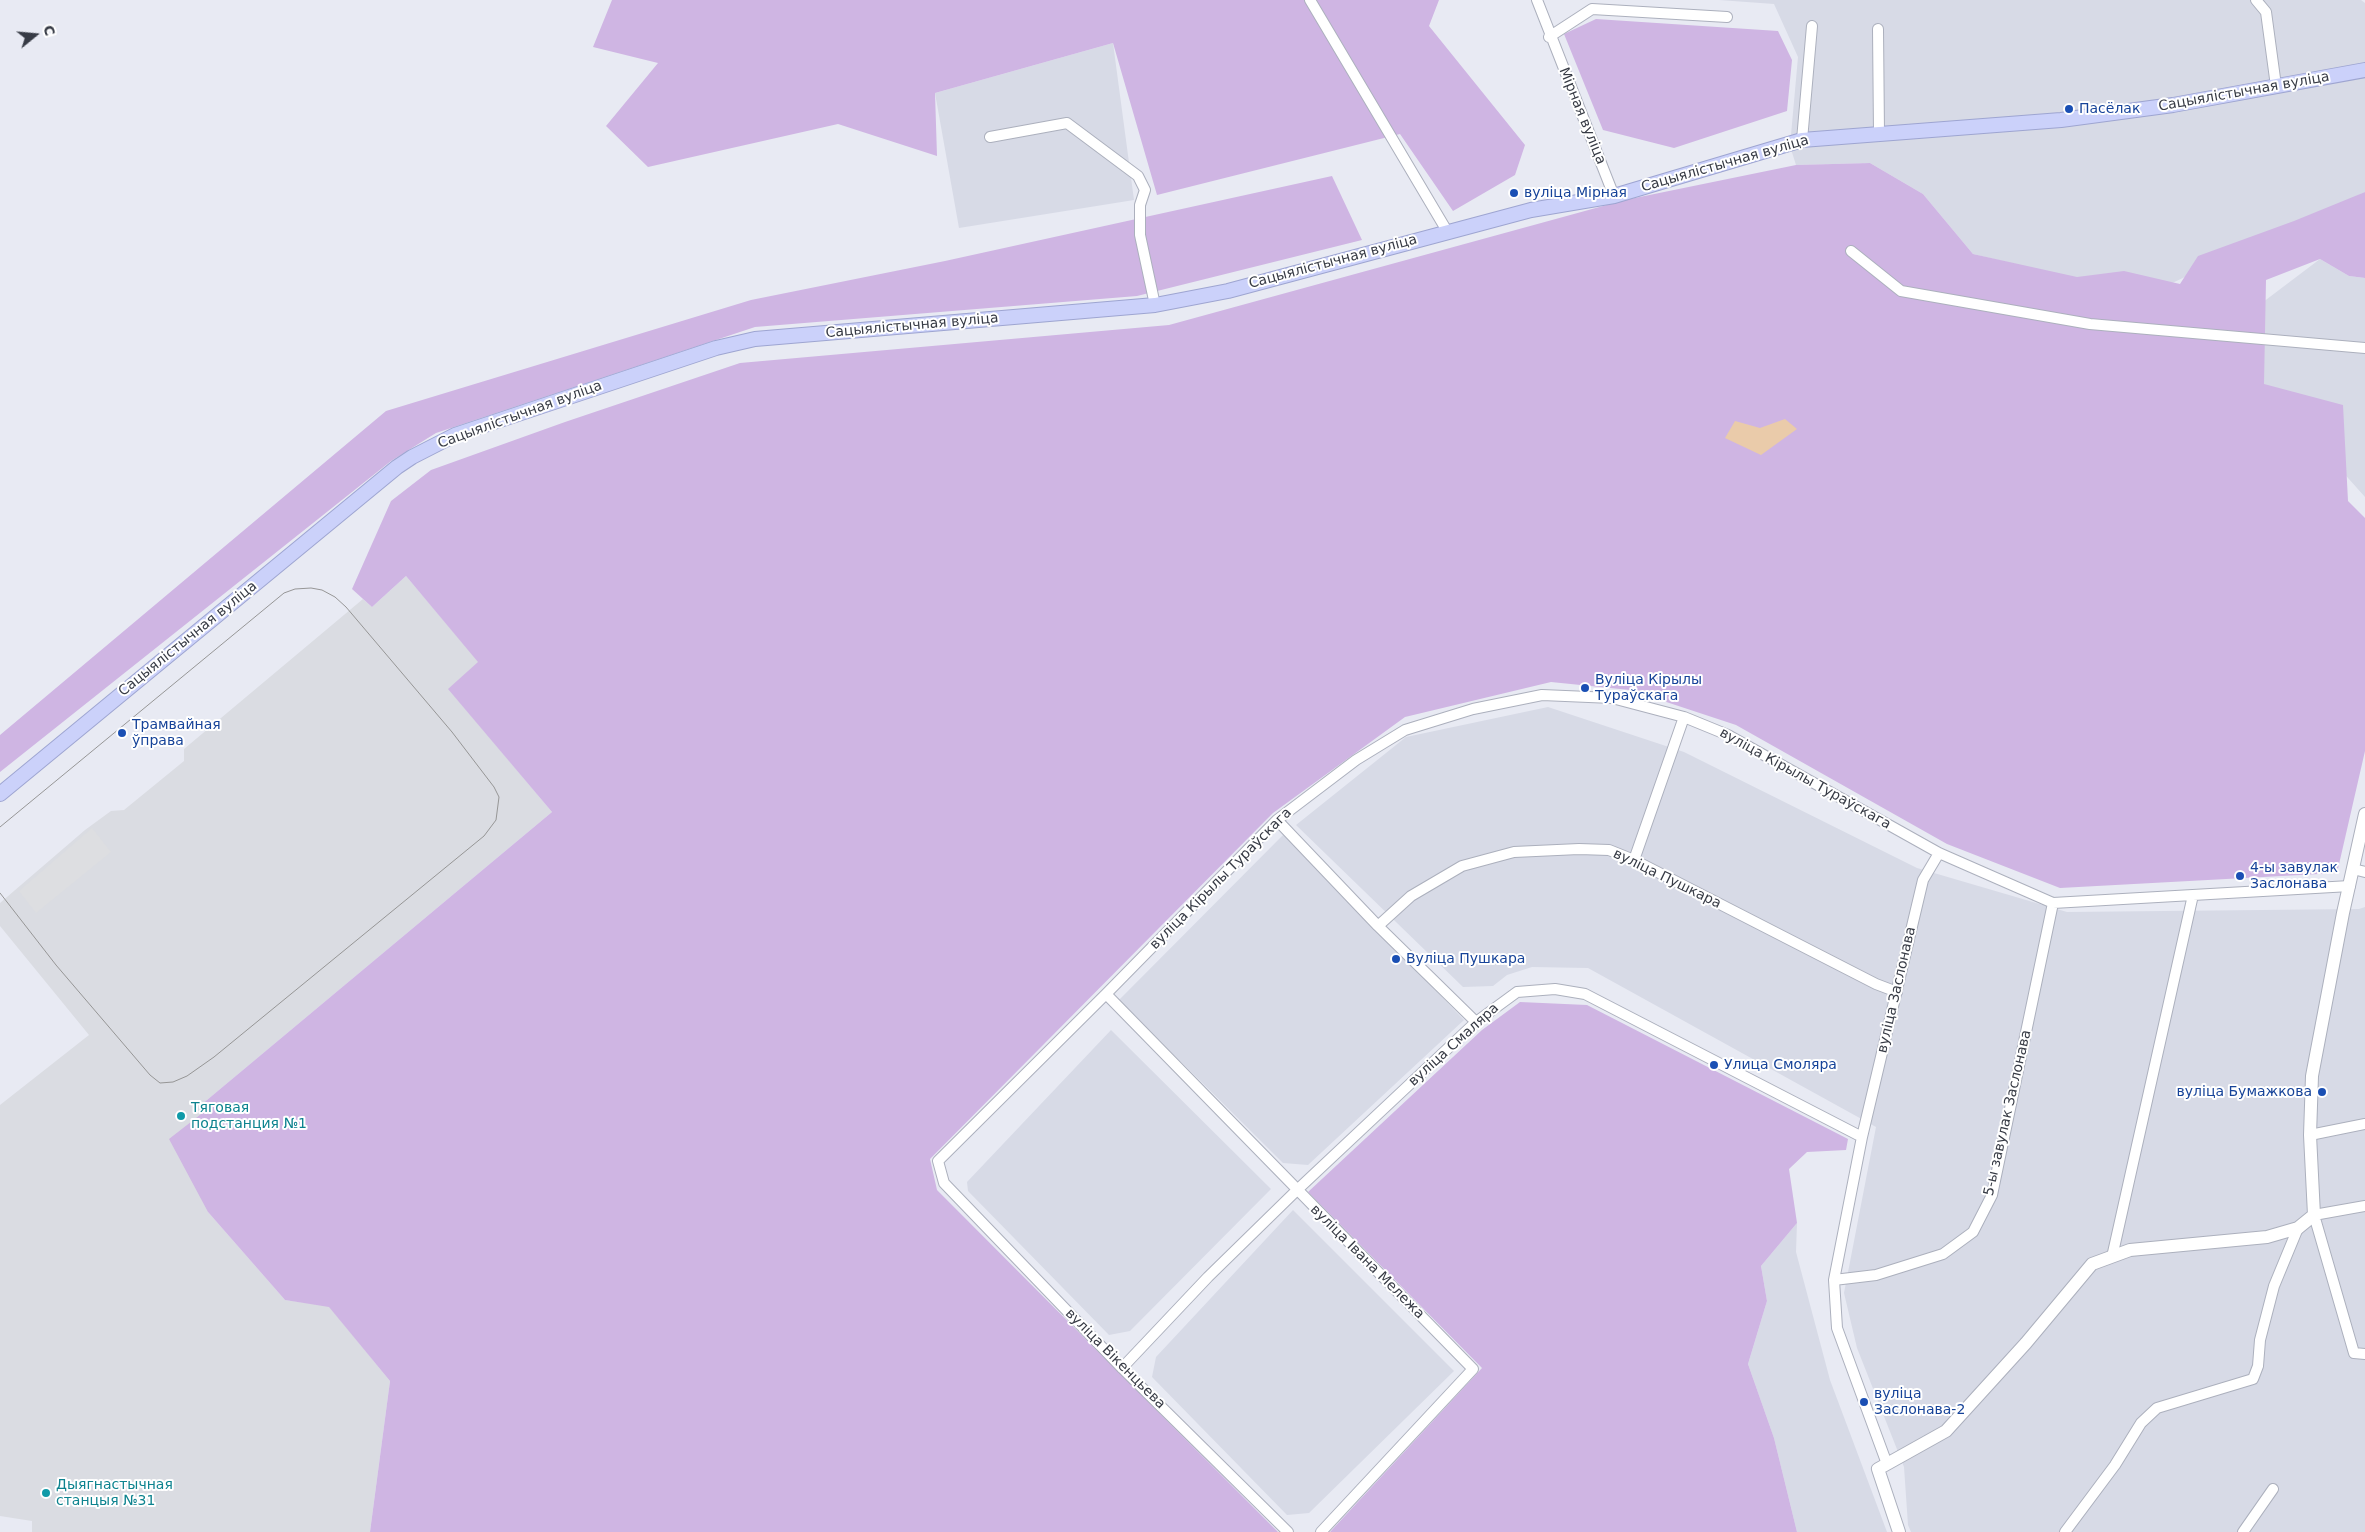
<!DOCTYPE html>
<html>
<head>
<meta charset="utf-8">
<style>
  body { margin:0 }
  #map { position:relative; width:2365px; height:1532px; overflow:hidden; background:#e8eaf3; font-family:"DejaVu Sans",sans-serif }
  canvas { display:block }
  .north { position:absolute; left:10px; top:10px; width:50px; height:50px; -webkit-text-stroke:4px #fff; paint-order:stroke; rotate:73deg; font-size:14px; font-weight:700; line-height:20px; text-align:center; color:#373b45 }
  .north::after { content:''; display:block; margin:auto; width:18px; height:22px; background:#373b45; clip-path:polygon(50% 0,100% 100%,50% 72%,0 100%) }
</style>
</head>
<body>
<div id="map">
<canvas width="2365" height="1532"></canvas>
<div class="north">С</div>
</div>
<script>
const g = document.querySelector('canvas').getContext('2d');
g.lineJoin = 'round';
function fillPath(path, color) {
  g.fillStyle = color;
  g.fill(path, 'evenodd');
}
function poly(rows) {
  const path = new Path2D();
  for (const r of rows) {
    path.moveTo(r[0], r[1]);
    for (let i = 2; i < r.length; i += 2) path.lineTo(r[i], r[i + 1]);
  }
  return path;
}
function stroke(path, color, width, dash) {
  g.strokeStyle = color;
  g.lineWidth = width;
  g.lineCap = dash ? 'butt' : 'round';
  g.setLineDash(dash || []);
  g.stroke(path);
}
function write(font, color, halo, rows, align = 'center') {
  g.font = font + ' "DejaVu Sans",sans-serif';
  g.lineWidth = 4;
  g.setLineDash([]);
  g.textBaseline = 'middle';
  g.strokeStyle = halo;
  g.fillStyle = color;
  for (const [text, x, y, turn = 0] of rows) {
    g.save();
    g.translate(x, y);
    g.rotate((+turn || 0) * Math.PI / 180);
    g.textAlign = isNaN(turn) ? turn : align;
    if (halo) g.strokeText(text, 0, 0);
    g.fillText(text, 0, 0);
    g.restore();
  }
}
fillPath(poly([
  [1719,0,2361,0,2365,3,2365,192,2168,285,2094,283,1973,254,1923,194,1870,163,1796,165,1790,146,1798,57,1774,4],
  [1113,43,1134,200,959,228,935,93],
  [2320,259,2349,276,2365,278,2365,497,2315,441,2239,387,2238,321],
  [1548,707,1684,752,1917,868,2067,912,2359,909,2365,907,2365,1532,1911,1532,1908,1525,1904,1467,1857,1348,1844,1293,1876,1127,1588,968,1532,967,1507,975,1493,986,1463,987,1296,825,1406,737],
  [1284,834,1464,1020,1308,1165,1283,1163,1119,1000],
  [1111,1030,1271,1189,1130,1331,1109,1335,968,1191,967,1182],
  [1293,1210,1454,1371,1309,1513,1287,1515,1152,1377,1156,1357],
  [1797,1223,1796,1252,1830,1380,1887,1532,1797,1532,1774,1438,1748,1364,1767,1301,1761,1266]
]), '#d7dae6');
fillPath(poly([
  [406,576,479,662,449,689,552,812,201,1105,205,1111,208,1212,285,1300,329,1306,390,1381,370,1532,32,1532,32,1521,0,1516,0,1105,89,1035,0,926,0,903,85,830,111,811,124,810,184,761,184,749,363,599,372,607]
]), '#dadce2');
fillPath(poly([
  [612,0,1439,0,1429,26,1525,145,1515,175,1453,211,1400,134,1157,195,1113,43,935,93,937,156,838,124,648,167,606,126,658,63,593,47],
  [1596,19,1778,31,1792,60,1787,111,1674,148,1603,130,1564,34],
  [1870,163,1923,194,1973,254,2077,277,2124,271,2180,284,2198,256,2294,221,2365,192,2365,278,2349,276,2320,259,2266,280,2264,384,2343,405,2348,501,2365,518,2365,751,2337,873,2060,888,1947,844,1736,725,1630,690,1551,682,1405,717,1273,813,930,1159,937,1190,1278,1532,370,1532,390,1381,329,1307,285,1300,208,1212,169,1139,205,1111,201,1105,552,812,448,689,478,662,406,576,372,607,352,589,391,501,431,470,565,422,740,363,1169,325,1625,200,1796,165],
  [1332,176,1362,240,1137,296,755,327,436,433,391,461,0,772,0,735,386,411,751,300,945,261],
  [1520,1002,1587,1005,1848,1139,1846,1150,1807,1152,1789,1169,1797,1223,1761,1266,1767,1301,1748,1364,1774,1438,1797,1532,1330,1532,1482,1368,1308,1192,1482,1030]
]), '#cfb5e3');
fillPath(poly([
  [92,828,111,852,36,913,19,891]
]), '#dddee1');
fillPath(poly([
  [1785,419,1797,429,1761,455,1725,438,1735,421,1760,428]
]), '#eacbaa');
const minor = poly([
  [1310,0,1447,231],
  [1537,0,1614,196],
  [2256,0,2266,12,2276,86],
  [1878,29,1879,133],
  [1549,37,1592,9,1727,17],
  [990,137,1067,123,1138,176,1145,190,1140,205,1140,235,1155,305],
  [1802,140,1812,26],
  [1851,251,1901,291,2090,324,2365,348],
  [1277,820,1378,926,1476,1022],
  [1634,860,1684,717],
  [2353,869,2365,872],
  [1378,926,1411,896,1462,866,1514,852,1579,849,1609,850,1634,860,1876,984,1897,992],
  [1106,994,1473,1369,1321,1532],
  [2310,1135,2365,1124],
  [2365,1206,2314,1215,2354,1353,2365,1354],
  [2112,1257,2193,895],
  [1834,1280,1876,1275,1943,1254,1973,1232,1992,1195,2053,903],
  [1122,1368,1208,1277,1296,1191,1476,1022,1517,992,1555,989,1585,994,1862,1137],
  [1887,1464,1837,1328,1834,1280,1862,1137,1923,880,1939,853],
  [1288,1532,1122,1368,944,1183,938,1161,1106,994,1277,820,1356,760,1405,730,1473,709,1542,695,1612,698,1684,717,1728,735,1939,853,2053,903,2350,886],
  [2065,1532,2115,1465,2141,1423,2157,1408,2253,1379,2258,1366,2260,1340,2274,1286,2298,1228],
  [2243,1532,2273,1489]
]);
const tertiary = poly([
  [1899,1532,1878,1469,1946,1431,2026,1343,2092,1264,2130,1250,2267,1237,2298,1228,2314,1215,2310,1135,2312,1076,2343,913,2365,814]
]);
const secondary = poly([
  [0,794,397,467,412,457,455,435,716,348,755,339,1155,305,1228,291,1531,210,1614,196,1802,140,2061,120,2173,105,2365,70]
]);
stroke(minor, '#acb0bd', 12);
stroke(tertiary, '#acb0bd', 14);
stroke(secondary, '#9ea5d1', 16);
stroke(minor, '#fff', 10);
stroke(tertiary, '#fff', 12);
stroke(secondary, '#cbd1fa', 14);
stroke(poly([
  [0,827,284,593,295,589,311,588,322,590,335,597,346,607,452,732,494,787,499,797,496,820,484,836,214,1057,187,1076,173,1082,160,1083,150,1075,56,965,0,893]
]), '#969696', 1);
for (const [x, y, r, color] of [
  [2069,109,5,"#1a4fb4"],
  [1514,193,5,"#1a4fb4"],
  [1585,688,5,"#1a4fb4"],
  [122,733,5,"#1a4fb4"],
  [2240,876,5,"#1a4fb4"],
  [1396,959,5,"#1a4fb4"],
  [1714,1065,5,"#1a4fb4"],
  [2322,1092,5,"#1a4fb4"],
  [181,1116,5,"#0f9aa8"],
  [1864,1402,5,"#1a4fb4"],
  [46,1493,5,"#0f9aa8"]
]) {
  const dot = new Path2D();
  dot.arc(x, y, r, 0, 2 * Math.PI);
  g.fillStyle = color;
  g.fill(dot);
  stroke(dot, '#fff', 2);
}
write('14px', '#373b45', '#fff', [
  ["Сацыялістычная вуліца",2244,92,-10],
  ["Мірная вуліца",1582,116,68],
  ["Сацыялістычная вуліца",1725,164,-16],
  ["Сацыялістычная вуліца",1333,262,-15],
  ["Сацыялістычная вуліца",912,326,-5],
  ["Сацыялістычная вуліца",520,415,-20],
  ["Сацыялістычная вуліца",188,639,-39],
  ["вуліца Кірылы Тураўскага",1805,779,29],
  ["вуліца Кірылы Тураўскага",1221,879,-45],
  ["вуліца Пушкара",1667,879,26],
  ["вуліца Заслонава",1897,990,-77],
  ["вуліца Смаляра",1454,1045,-42],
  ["5-ы завулак Заслонава",2008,1113,-77],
  ["вуліца Івана Мележа",1367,1262,45],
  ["вуліца Вікенцьева",1115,1359,45]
]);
write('14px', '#164399', '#fff', [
  ["Пасёлак",2079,109],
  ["вуліца Мірная",1524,193],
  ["Вуліца Кірылы",1595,680],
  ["Тураўскага",1595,696],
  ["Трамвайная",132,725],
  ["ўправа",132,741],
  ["4-ы завулак",2250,868],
  ["Заслонава",2250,884],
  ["Вуліца Пушкара",1406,959],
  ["Улица Смоляра",1724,1065],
  ["вуліца Бумажкова",2312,1092,"right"],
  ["вуліца",1874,1394],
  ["Заслонава-2",1874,1410]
], 'left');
write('14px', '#0d838f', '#fff', [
  ["Тяговая",191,1108],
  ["подстанция №1",191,1124],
  ["Дыягнастычная",56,1485],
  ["станцыя №31",56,1501]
], 'left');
</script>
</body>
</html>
